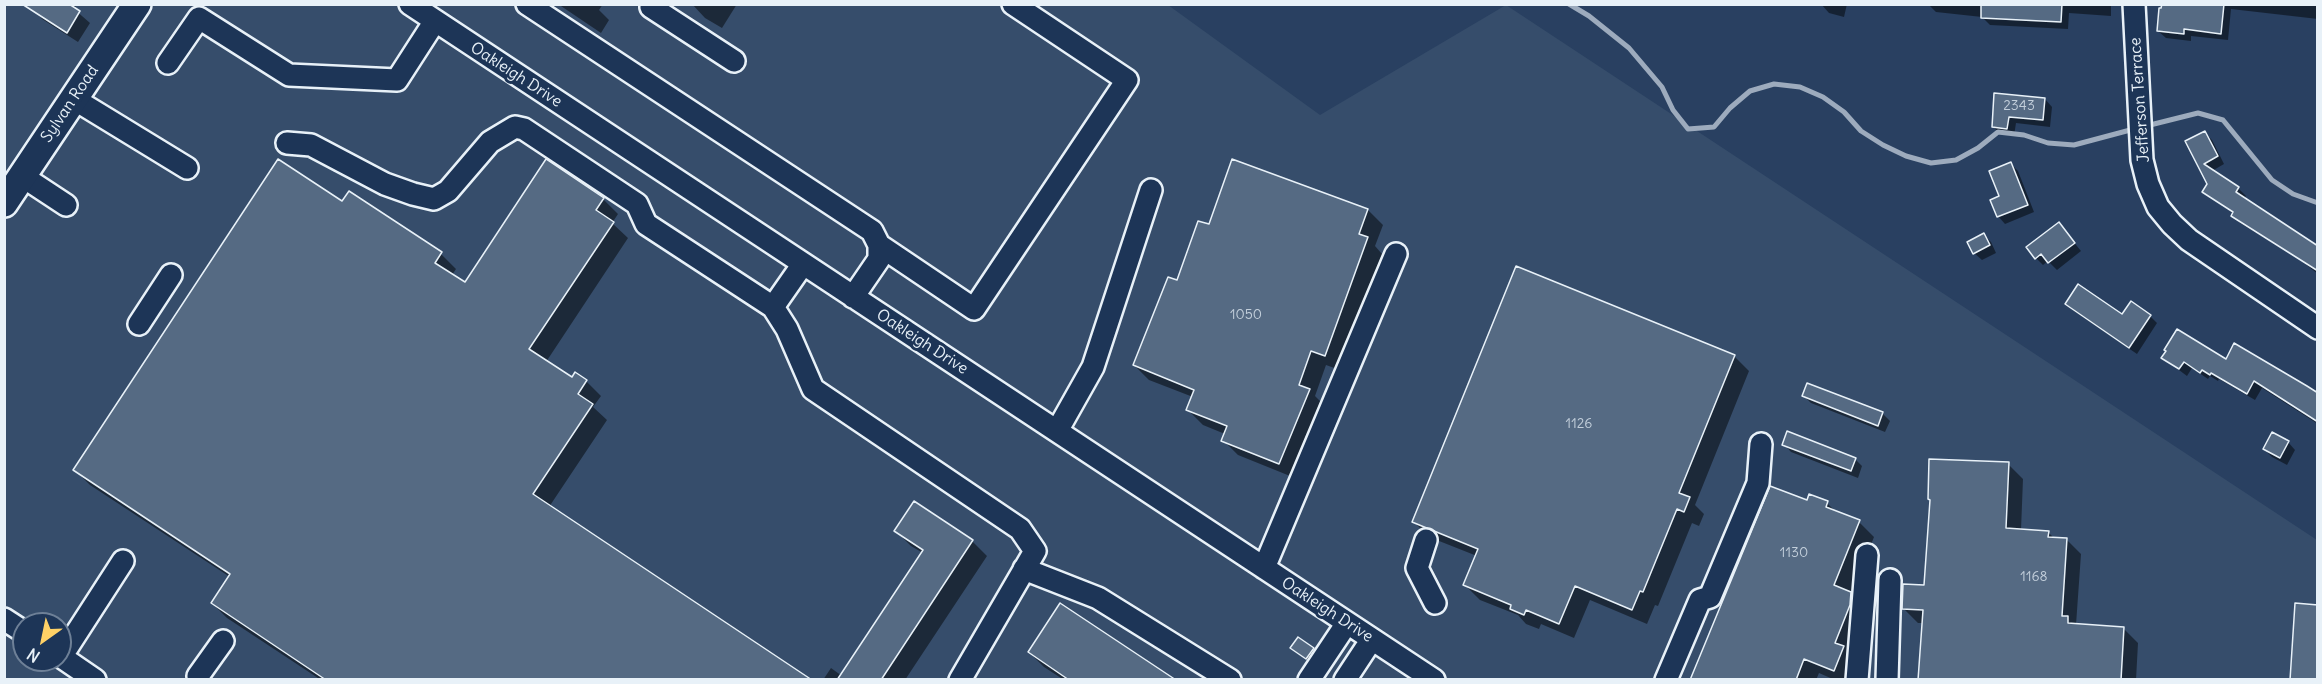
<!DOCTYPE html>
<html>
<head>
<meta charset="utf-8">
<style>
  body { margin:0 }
  #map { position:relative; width:2322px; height:684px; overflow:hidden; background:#294061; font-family:Delius,sans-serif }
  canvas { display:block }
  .frame { position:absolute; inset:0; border:6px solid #e8f1f8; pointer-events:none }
  .north { position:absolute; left:12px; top:612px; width:60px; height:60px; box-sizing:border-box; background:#1d3557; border:2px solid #6e8097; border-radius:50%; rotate:213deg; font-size:16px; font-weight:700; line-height:24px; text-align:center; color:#e8f1f8 }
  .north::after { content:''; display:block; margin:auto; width:21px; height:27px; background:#ffd166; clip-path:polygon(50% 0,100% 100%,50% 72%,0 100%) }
</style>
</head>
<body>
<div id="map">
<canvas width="2322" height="684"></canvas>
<div class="frame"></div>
<div class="north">N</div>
</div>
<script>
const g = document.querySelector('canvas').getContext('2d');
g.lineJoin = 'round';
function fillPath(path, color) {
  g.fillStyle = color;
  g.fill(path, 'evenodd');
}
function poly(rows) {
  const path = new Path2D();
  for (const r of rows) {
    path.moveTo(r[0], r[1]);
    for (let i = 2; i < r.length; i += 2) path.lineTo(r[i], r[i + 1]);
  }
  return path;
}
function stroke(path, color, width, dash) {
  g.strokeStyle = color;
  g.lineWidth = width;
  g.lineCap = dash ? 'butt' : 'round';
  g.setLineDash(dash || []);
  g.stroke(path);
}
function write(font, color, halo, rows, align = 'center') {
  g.font = font + ' Delius,sans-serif';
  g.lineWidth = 6;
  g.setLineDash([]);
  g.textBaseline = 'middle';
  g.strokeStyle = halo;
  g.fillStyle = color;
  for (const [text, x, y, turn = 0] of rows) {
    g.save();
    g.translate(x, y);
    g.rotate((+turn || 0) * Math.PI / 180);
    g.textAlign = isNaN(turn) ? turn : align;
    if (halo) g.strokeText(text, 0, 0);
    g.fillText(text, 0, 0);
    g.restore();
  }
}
fillPath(poly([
  [4,5,1168,5,1320,115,1506,5,2317,540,2317,679,5,679],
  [24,624,60,624,60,660,24,660]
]), '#364d6b');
fillPath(poly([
  [29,4,77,4,74,9,90,23,78,42,42,19],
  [558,4,603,4,599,10,609,20,601,33],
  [692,4,737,4,722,28,705,18],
  [1821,4,1847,4,1844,17,1829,13],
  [2111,4,2111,16,2069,13,2068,29,1990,25,1982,17,1936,12,1929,5],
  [2162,4,2318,4,2318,19,2231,9,2228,40,2191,36,2191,41,2166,38,2158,31],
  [1996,94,2045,99,2052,107,2050,127,2016,123,2014,136,2001,134,1993,127],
  [2205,133,2212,140,2224,164,2212,171,2238,188,2246,196,2243,199,2318,247,2318,274,2299,259,2240,223,2233,215,2234,214,2204,192,2209,184,2187,142],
  [2011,164,2018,171,2034,212,2005,224,1998,216,2001,197],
  [349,193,441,254,456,269,452,275,465,284,603,199,618,214,612,223,628,238,546,362,572,379,586,381,601,396,593,407,607,420,549,507,810,680,321,680,227,618,212,603,230,577,90,485,75,470,343,203],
  [1368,210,1383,225,1375,246,1382,254,1340,370,1326,365,1315,396,1324,405,1295,478,1238,455,1223,440,1225,434,1203,425,1188,410,1193,397,1149,380,1134,365,1209,226],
  [2059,224,2081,251,2057,270,2048,261,2043,265,2036,258],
  [1984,235,1991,242,1996,253,1982,260,1974,253],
  [2066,304,2123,316,2150,316,2157,323,2137,354,2074,311],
  [1734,356,1749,371,1695,505,1704,514,1699,526,1692,523,1658,606,1655,605,1647,624,1590,600,1574,638,1541,624,1539,629,1526,624,1518,615,1480,600,1465,585,1477,556,1429,537,1414,522],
  [2163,358,2226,361,2318,395,2318,424,2262,388,2255,400,2219,379,2218,381,2210,376,2208,379,2192,368,2187,376],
  [1804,396,1882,413,1890,421,1885,432,1811,403],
  [2288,442,2295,450,2287,465,2272,457,2264,449],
  [1784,444,1855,459,1862,466,1858,478,1791,452],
  [2008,464,2023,479,2021,530,2048,532,2055,539,2066,539,2081,554,2076,625,2123,628,2138,643,2136,680,1920,680,1923,623,1918,623,1903,608,1925,587],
  [1808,502,1827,503,1837,513,1859,522,1874,537,1851,594,1866,609,1852,680,1835,680,1819,673,1816,680,1692,680],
  [896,531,972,541,987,556,905,680,823,680,831,668,842,676,923,553,911,546],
  [1313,649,1316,652,1310,661,1295,651],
  [1029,652,1173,680,1064,680,1044,667]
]), '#0007');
stroke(poly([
  [1569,4,1589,16,1629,48,1662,87,1673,110,1688,129,1714,127,1730,108,1750,91,1774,84,1800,87,1823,97,1844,112,1861,131,1883,145,1906,156,1931,163,1956,160,1978,148,1998,132,2024,135,2048,143,2074,145,2134,129],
  [2146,126,2198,113,2223,120,2272,180,2293,194,2318,203]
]), '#9dabbd', 5);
const building = poly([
  [22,4,69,4,80,11,67,33,22,4],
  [1981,4,2062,4,2061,22,1981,18,1981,4],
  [2162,4,2224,4,2221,34,2184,29,2184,34,2157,31,2159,8,2161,8,2162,4],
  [1994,93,2045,98,2043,120,2009,117,2007,129,1992,127,1994,93],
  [2205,131,2218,156,2204,164,2239,187,2236,192,2318,246,2318,271,2231,216,2233,212,2202,192,2207,184,2185,141,2205,131],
  [278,159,342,201,349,191,442,252,435,263,465,282,546,159,604,198,596,210,614,222,529,349,572,377,575,372,587,380,578,394,593,404,533,494,812,680,326,680,211,603,230,574,73,470,278,159],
  [1232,159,1368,209,1359,234,1368,237,1325,356,1311,351,1299,385,1310,389,1279,464,1221,441,1227,426,1186,410,1194,390,1133,365,1168,277,1177,280,1198,221,1209,224,1232,159],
  [2011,162,2028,205,1997,217,1990,200,1999,196,1989,171,2011,162],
  [2059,222,2075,243,2048,263,2041,254,2035,259,2026,247,2059,222],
  [1984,233,1990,245,1973,254,1967,242,1984,233],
  [1516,266,1735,355,1679,493,1690,497,1684,512,1677,509,1643,592,1640,591,1632,610,1575,586,1559,624,1526,610,1524,615,1510,609,1511,605,1463,585,1478,549,1412,522,1516,266],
  [2078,284,2122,314,2131,301,2151,315,2129,348,2065,304,2078,284],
  [2177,329,2226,359,2234,343,2307,386,2318,393,2318,422,2254,381,2247,394,2211,373,2210,375,2202,370,2200,373,2184,362,2179,369,2161,358,2166,351,2164,350,2177,329],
  [1807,383,1883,412,1878,426,1802,396,1807,383],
  [1787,431,1856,458,1851,471,1782,445,1787,431],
  [2272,432,2289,441,2280,458,2263,449,2272,432],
  [1929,459,2009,462,2006,528,2049,531,2048,537,2067,538,2062,616,2068,616,2068,623,2124,627,2121,680,1918,680,1923,610,1902,609,1903,584,1924,585,1930,500,1928,499,1929,459],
  [1770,486,1807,500,1809,494,1828,501,1826,507,1860,520,1834,585,1851,592,1850,605,1835,643,1844,646,1834,671,1804,659,1796,680,1690,680,1770,486],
  [914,501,973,540,881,680,837,680,923,550,894,531,914,501],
  [1060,603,1176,680,1069,680,1028,652,1060,603],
  [2295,603,2318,605,2318,680,2290,680,2295,603],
  [1298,637,1314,648,1306,659,1290,648,1298,637]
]);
fillPath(building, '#556a83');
stroke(building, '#e8f1f8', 1.5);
const minor = poly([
  [410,4,1434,680],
  [527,4,872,231,879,245,879,259,853,297],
  [2134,4,2142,160,2148,184,2158,207,2172,224,2189,240,2318,328],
  [651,7,734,61],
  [168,63,199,18,289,75,397,80,435,21],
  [74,99,187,168],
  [287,143,311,145,385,184,413,194,434,199,448,191,490,142,515,127,524,129,637,204,646,224,773,307,787,329,813,389,1020,529,1035,551,960,680],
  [22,176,66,205],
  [879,245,974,309,1127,80,1013,4],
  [773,307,803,264],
  [139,324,171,275],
  [1057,431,1093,367,1151,190],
  [1426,540,1417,568,1435,603],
  [1264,568,1396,254],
  [1024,569,1098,598,1230,680],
  [4,619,24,632],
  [60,656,95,680],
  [61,657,123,561],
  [198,676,223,641],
  [1309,680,1347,623],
  [1345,680,1372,639],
  [1666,680,1700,600,1710,597,1758,483,1761,444],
  [1857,680,1867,555],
  [1887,680,1890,580]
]);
const major = poly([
  [4,203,137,4]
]);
stroke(minor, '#e8f1f8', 26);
stroke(major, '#e8f1f8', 32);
stroke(minor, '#1d3557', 21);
stroke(major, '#1d3557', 27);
write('14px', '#c3cfdb', null, [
  ["2343",2019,106],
  ["1050",1246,315],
  ["1126",1579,424],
  ["1130",1794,553],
  ["1168",2034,577]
]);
write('16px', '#e8f1f8', '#1d3557', [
  ["Oakleigh Drive",516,75,33],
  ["Jefferson Terrace",2140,100,-94],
  ["Sylvan Road",70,104,-56],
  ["Oakleigh Drive",922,342,33],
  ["Oakleigh Drive",1327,610,33]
]);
</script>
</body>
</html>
